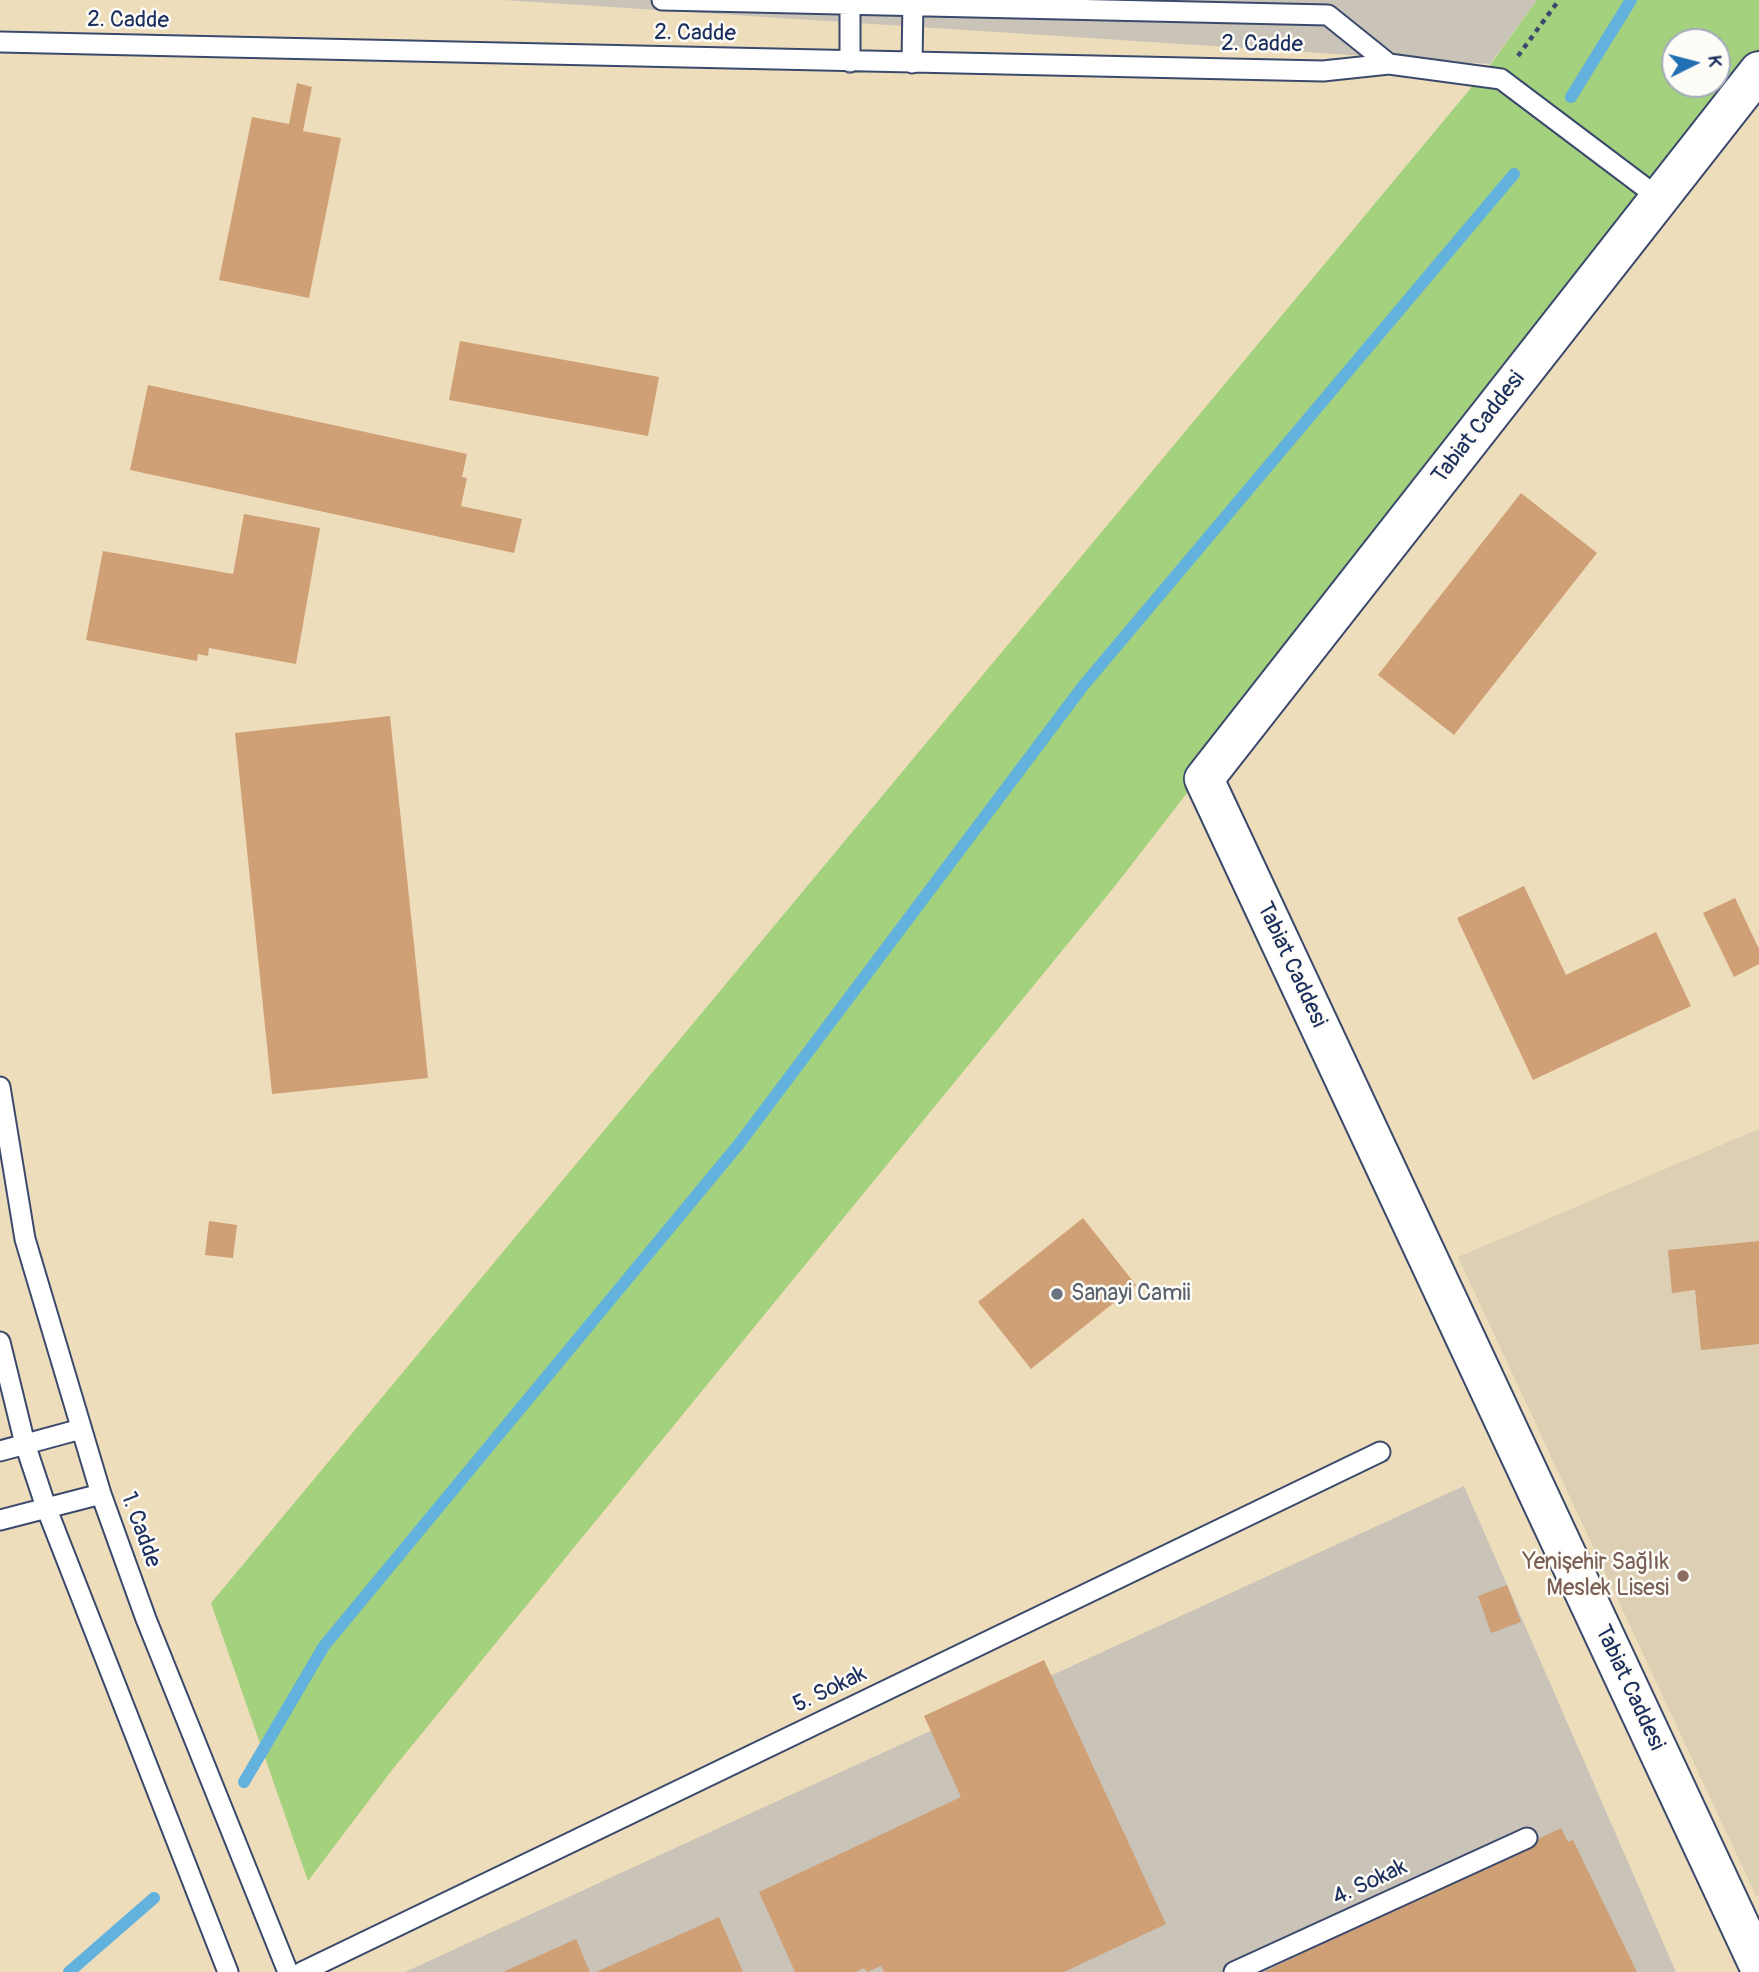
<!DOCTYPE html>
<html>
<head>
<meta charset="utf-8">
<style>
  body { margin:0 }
  #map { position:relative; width:1759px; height:1972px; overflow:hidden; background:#edb; font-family:Pangolin,sans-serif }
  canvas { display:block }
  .north { position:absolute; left:1661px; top:28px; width:70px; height:70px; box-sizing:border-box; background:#fdfcf7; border:2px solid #a3aaba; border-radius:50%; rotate:84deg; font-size:19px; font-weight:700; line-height:28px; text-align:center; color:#1b2f5e }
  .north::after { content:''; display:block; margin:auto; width:24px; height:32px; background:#1f6fb2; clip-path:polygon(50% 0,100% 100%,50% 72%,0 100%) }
</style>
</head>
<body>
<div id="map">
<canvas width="1759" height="1972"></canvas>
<div class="north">K</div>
</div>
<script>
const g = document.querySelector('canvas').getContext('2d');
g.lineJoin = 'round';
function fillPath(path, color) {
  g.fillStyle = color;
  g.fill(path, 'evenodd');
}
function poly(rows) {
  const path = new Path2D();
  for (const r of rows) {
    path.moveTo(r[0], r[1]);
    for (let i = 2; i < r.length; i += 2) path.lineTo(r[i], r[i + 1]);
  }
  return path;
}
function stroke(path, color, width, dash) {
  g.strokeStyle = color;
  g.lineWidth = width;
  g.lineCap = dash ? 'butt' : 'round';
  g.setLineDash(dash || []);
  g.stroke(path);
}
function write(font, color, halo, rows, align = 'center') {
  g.font = font + ' Pangolin,sans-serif';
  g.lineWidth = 5;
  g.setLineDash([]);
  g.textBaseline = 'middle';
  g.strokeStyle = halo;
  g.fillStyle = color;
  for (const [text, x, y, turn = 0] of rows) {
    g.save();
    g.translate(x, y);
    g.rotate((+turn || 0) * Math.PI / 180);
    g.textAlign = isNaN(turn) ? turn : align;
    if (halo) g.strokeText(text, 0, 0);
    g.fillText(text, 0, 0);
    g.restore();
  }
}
fillPath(poly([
  [1759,1129,1759,1895,1756,1896,1458,1257]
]), '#ddcfb4');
fillPath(poly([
  [503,0,1537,0,1490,64],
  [1464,1486,1676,1972,405,1972]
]), '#c9c3b8');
fillPath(poly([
  [1537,0,1759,0,1759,55,1115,886,392,1770,308,1881,211,1603,1490,65],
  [1675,42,1717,42,1717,84,1675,84]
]), '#a4d17e');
stroke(poly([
  [1571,97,1631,0],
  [244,1782,324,1646,739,1144,1083,686,1514,174],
  [69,1972,154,1898]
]), '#63b2dd', 12);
fillPath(poly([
  [297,83,312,87,303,131,341,138,309,298,219,280,252,117,289,124],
  [460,341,659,377,648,436,449,400],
  [148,385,467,454,462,477,467,478,461,506,522,519,514,553,130,470],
  [1521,493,1597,553,1454,735,1378,675],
  [244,514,320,528,296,664,209,648,208,656,198,654,197,661,86,640,103,551,233,574],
  [390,716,428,1078,272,1094,235,733],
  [1524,886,1566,975,1656,932,1691,1006,1533,1080,1457,918],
  [1735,898,1759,949,1759,964,1734,977,1703,913],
  [1083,1218,1136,1285,1031,1369,978,1302],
  [209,1221,237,1225,233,1258,205,1255],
  [1759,1241,1759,1344,1701,1350,1695,1290,1672,1293,1668,1250],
  [1507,1585,1521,1622,1491,1633,1478,1596],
  [1044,1660,1166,1924,1064,1972,884,1972,881,1966,867,1972,864,1968,856,1972,795,1972,759,1892,961,1797,924,1716],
  [1561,1828,1568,1842,1573,1840,1637,1972,1264,1972],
  [719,1917,743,1972,596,1972],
  [576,1939,590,1972,503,1972]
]), '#cf9f76');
const service = poly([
  [662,0,1328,15,1389,64],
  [0,42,1323,71,1389,64,1501,79,1659,198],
  [850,62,850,0],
  [912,63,913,0],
  [0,1087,25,1239,101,1494,146,1619,288,1972],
  [0,1342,25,1444,46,1507,228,1972],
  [0,1451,81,1429],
  [0,1520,101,1494],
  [302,1972,1380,1452],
  [1234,1972,1527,1838]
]);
const tertiary = poly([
  [1759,71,1204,779,1759,1966]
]);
stroke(service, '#3b496c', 23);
stroke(tertiary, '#3b496c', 42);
stroke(poly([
  [1518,56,1559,0]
]), '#3b496c', 4.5, [5, 5]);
stroke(service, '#fff', 19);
stroke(tertiary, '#fff', 38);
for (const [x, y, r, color] of [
  [1057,1294,7,"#6b7280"],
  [1683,1576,7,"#8d6e63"]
]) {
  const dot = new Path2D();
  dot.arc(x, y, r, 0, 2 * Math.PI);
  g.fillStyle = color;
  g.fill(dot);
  stroke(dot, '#fdfcf7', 2.5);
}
write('23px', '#1b2f5e', '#fdfcf7', [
  ["2. Cadde",128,21,1],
  ["2. Cadde",695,34,1],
  ["2. Cadde",1262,45,1],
  ["Tabiat Caddesi",1479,428,-52],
  ["Tabiat Caddesi",1291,965,65],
  ["1. Cadde",140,1530,70],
  ["Tabiat Caddesi",1629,1688,65],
  ["5. Sokak",830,1690,-26],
  ["4. Sokak",1370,1883,-25]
]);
write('23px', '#5b616d', '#fdfcf7', [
  ["Sanayi Camii",1071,1294]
], 'left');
write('23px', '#785e54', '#fdfcf7', [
  ["Yenişehir Sağlık",1669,1563],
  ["Meslek Lisesi",1669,1589]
], 'right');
</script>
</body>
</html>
